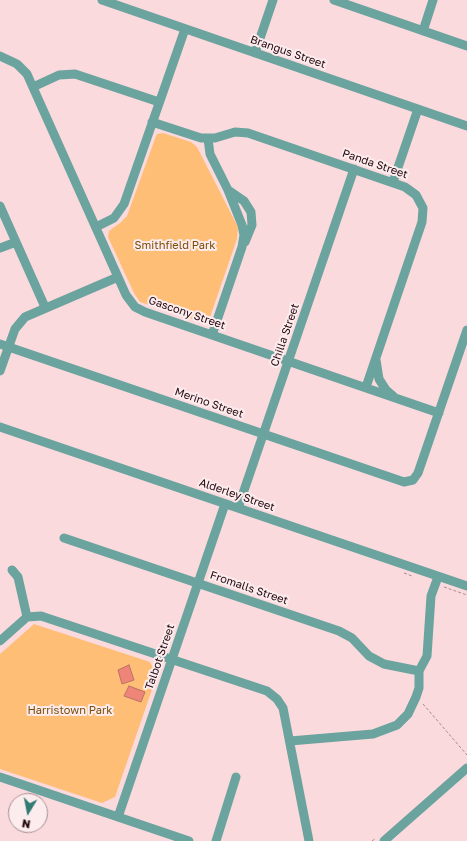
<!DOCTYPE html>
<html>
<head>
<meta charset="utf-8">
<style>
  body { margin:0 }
  #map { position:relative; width:467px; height:841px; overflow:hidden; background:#fbdade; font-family:"Golos Text",sans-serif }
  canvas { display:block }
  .north { position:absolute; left:8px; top:793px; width:40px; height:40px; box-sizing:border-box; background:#fdecee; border:1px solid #a59094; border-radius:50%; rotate:190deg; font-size:11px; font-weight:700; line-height:16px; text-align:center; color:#21070d }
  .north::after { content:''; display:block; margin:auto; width:14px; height:18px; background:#327a74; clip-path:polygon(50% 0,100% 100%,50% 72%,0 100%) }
</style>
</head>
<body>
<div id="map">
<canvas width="467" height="841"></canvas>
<div class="north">N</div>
</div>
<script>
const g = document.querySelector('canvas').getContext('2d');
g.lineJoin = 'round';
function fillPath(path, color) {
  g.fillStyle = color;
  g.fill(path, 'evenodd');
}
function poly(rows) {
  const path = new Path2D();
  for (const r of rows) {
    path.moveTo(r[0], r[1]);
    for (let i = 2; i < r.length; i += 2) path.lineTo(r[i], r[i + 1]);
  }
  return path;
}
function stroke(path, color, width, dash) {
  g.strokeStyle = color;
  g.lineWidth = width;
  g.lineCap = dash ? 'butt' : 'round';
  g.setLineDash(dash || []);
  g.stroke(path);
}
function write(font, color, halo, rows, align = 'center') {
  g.font = font + ' "Golos Text",sans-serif';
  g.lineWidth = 4;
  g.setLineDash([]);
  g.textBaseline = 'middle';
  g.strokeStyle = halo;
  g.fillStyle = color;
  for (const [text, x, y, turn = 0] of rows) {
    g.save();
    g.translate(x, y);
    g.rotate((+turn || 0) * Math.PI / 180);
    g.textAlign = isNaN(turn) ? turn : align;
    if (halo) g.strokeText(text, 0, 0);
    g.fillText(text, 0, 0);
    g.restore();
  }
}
fillPath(poly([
  [163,133,191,142,197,147,238,227,237,239,209,320,205,323,140,302,134,293,108,237,109,231,120,223,127,216,156,136,157,134],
  [34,624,150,662,157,675,115,797,102,803,0,769,0,654]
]), '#febe76');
const building = poly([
  [129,665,134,680,122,684,118,670,129,665],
  [129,686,145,692,141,702,124,696,129,686]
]);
fillPath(building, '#ee8578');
stroke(building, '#ba7268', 1);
stroke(poly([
  [404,573,412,576],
  [444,587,467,595],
  [423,704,467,755],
  [372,841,376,838]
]), '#a8898e', 1, [3, 2]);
stroke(poly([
  [102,0,467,126],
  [334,0,467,46],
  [423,31,433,0],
  [255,53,273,0],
  [0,56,17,64,27,74,126,295,135,307,145,312,439,413],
  [33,87,59,75,75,74,159,102],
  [152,122,201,138,215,138,235,132,248,133,405,187,416,195,423,208,422,222,366,387],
  [208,139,210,154,228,190,242,225,244,235,242,247,212,335],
  [393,182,418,109],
  [228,190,244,201,251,212,252,225,245,242],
  [0,206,45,307],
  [96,227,114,218,124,204,185,29],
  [0,248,16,242],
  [0,344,404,482,413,480,418,473,467,330],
  [376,360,379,379,386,390,393,396],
  [0,371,15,329,25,317,118,277],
  [0,427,467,586],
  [238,508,354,169],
  [64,538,339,631,352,638,369,656,384,664,419,671],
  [12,570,18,577,27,617],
  [0,641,27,617,41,616,267,691,277,699,283,708,309,841],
  [290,741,373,734,397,725,408,714,416,697,419,688,419,671,427,656,431,596,438,577],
  [0,777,189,841],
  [118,817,225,504],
  [216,841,236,777],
  [384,841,467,768]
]), '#6ba39e', 9);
write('11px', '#21070d', '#fdecee', [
  ["Brangus Street",288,52,19],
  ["Panda Street",375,164,19],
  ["Gascony Street",187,313,19],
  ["Chilla Street",285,335,-71],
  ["Merino Street",209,403,19],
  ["Alderley Street",237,495,19],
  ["Fromalls Street",249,588,19],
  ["Talbot Street",160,657,-71]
]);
write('11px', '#7a4c07', '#fdecee', [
  ["Smithfield Park",175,246],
  ["Harristown Park",70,711]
]);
</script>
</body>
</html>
